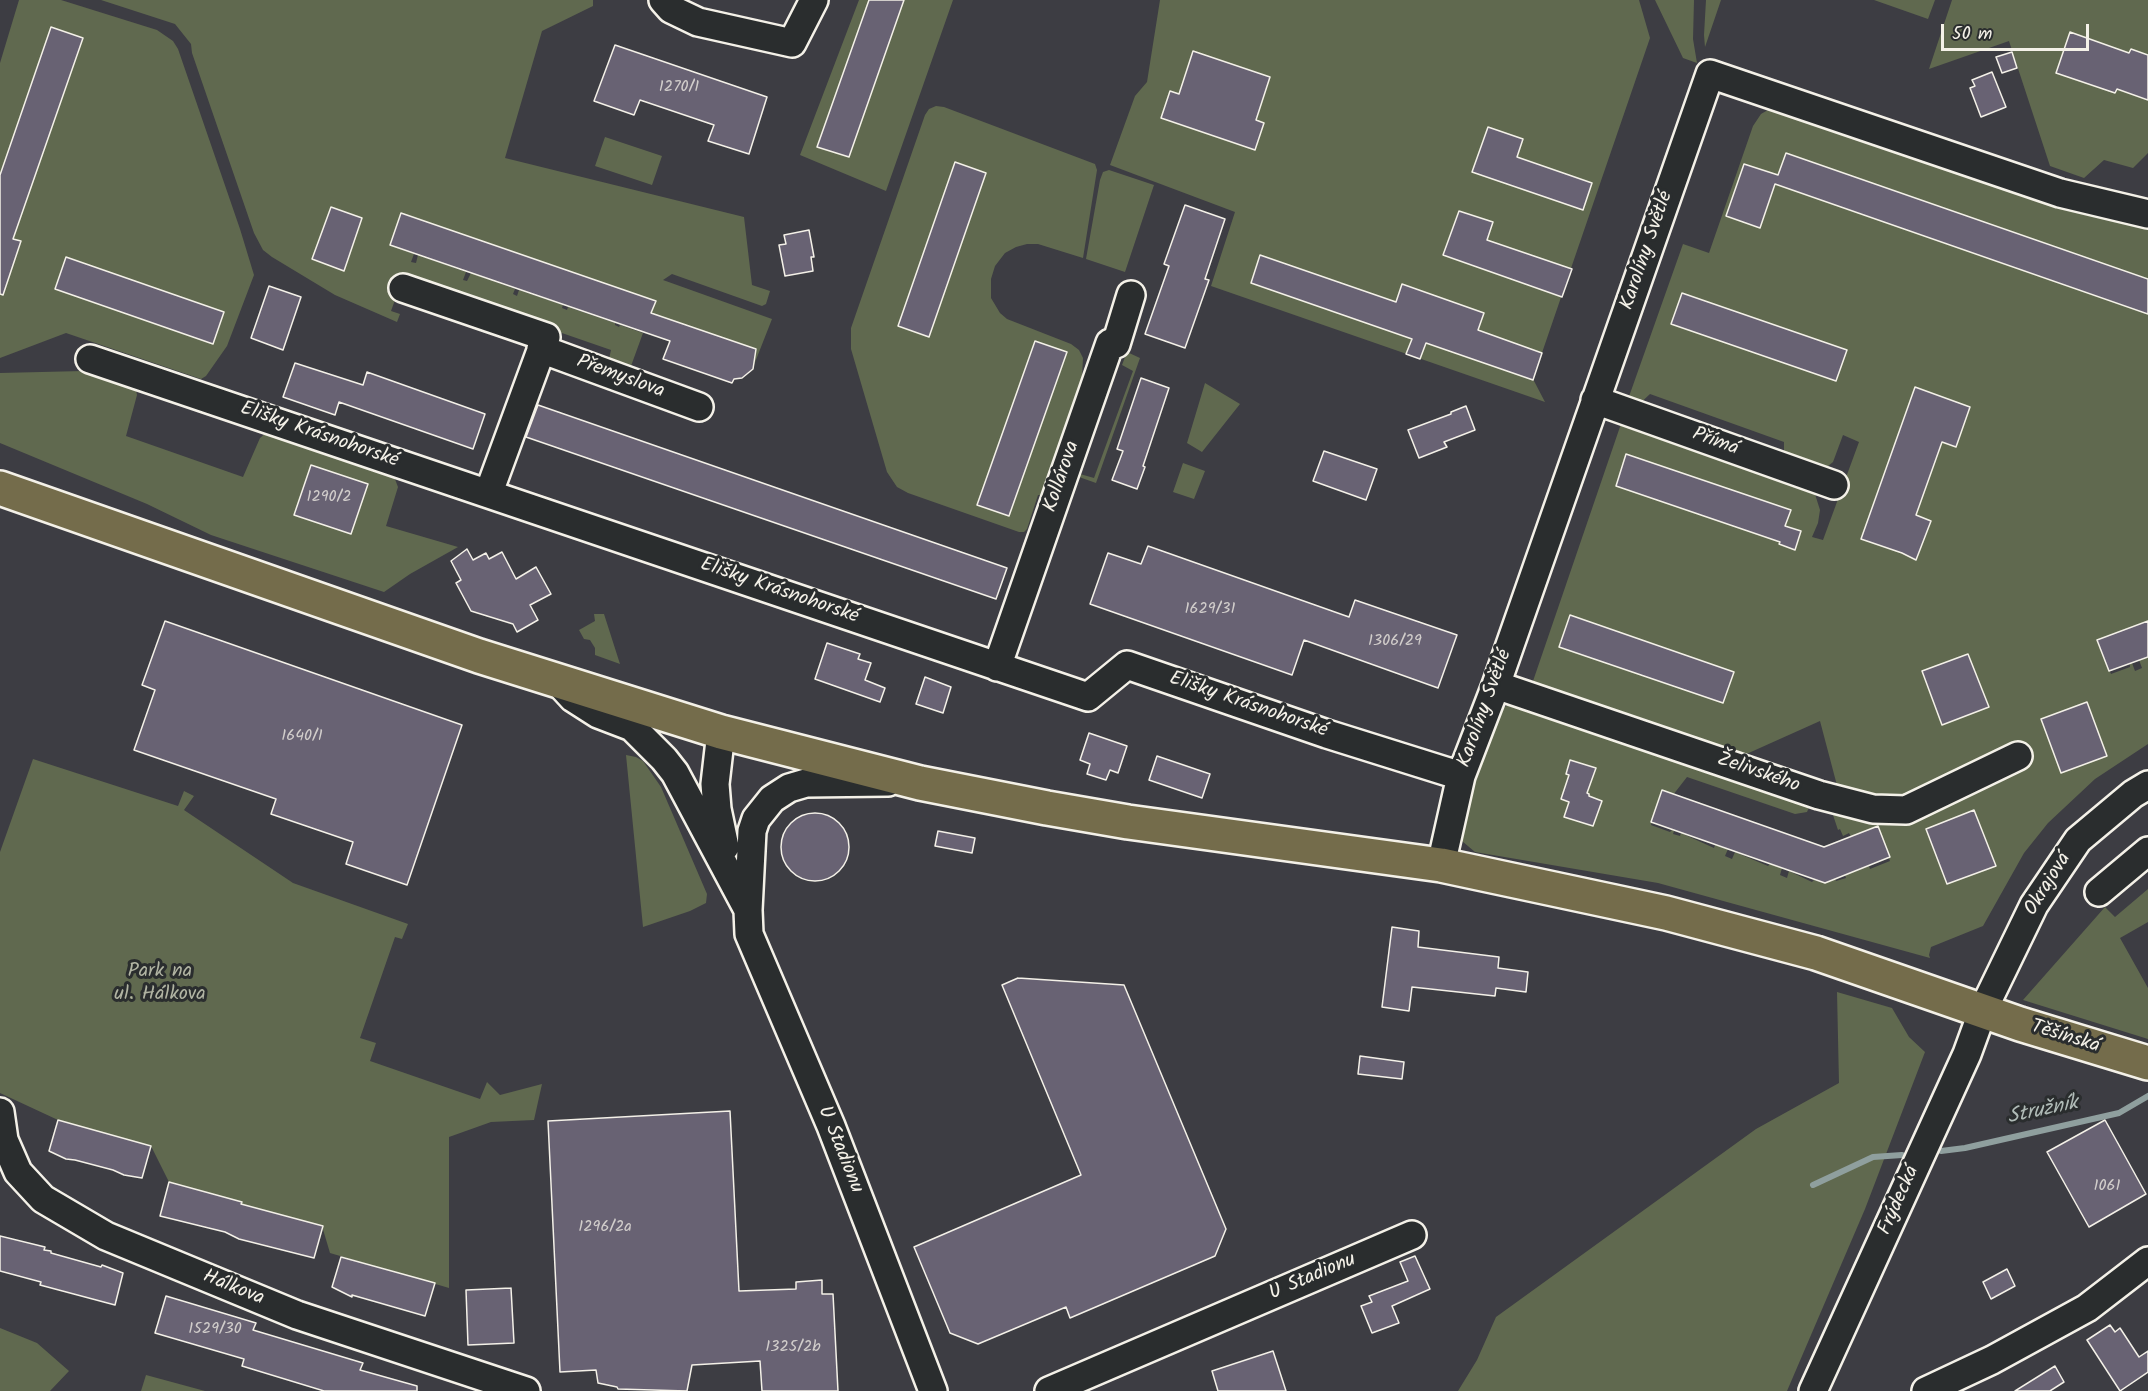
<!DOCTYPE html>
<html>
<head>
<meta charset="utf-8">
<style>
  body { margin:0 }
  #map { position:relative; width:2148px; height:1391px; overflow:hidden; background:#3d3d43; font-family:Kalam,sans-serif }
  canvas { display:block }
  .scale { position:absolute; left:1941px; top:24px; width:148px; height:27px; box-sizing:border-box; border:3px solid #f4f1e8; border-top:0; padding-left:8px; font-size:18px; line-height:21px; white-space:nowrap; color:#f4f1e8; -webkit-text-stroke:4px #2a2d2e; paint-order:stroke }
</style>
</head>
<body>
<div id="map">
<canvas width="2148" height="1391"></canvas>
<div class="scale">50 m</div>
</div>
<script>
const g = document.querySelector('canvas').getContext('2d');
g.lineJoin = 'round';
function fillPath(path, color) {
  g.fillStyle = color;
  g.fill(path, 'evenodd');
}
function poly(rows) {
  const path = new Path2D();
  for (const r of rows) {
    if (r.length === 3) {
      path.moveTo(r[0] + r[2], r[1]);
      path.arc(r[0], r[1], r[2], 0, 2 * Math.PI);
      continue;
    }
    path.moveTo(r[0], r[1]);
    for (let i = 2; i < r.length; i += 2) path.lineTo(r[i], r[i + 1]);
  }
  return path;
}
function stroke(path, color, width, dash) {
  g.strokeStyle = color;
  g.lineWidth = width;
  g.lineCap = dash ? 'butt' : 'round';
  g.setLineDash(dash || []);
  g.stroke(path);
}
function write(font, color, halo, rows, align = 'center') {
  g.font = font + ' Kalam,sans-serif';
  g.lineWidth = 6;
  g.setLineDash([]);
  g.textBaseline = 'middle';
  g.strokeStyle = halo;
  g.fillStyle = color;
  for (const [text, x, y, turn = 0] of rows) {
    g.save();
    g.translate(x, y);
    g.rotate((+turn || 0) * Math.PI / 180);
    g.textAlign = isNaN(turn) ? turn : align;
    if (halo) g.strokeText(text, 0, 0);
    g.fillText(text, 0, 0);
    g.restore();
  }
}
fillPath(poly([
  [19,0,61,0,157,30,173,41,178,49,240,229,254,275,227,346,206,376,201,379,66,333,0,358,0,63],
  [101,0,593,0,593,6,542,31,505,158,744,217,752,285,770,291,766,304,762,306,672,274,663,280,772,319,752,370,649,320,655,302,401,214,390,245,414,254,411,262,416,263,418,255,466,272,463,280,467,281,471,273,515,289,513,294,517,296,519,290,563,305,562,308,567,310,568,307,615,323,615,325,619,327,620,325,643,333,631,366,609,359,611,350,403,278,391,311,400,314,397,322,335,295,272,257,263,250,254,233,192,53,191,44,175,24],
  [859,0,953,0,886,191,800,155],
  [1160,0,1639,0,1650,38,1533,379,1545,402,1211,286,1235,212,1110,165,1135,96,1147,82],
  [1655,0,1694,0,1693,39,1697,63,1683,58],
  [1706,0,1721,0,1705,47,1704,35],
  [1874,0,1935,0,1928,19],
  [1952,0,2148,0,2148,153,2133,168,2104,160,2084,178,2050,166,2009,41,1929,69],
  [936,106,944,107,1095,164,1097,170,1083,258,1038,244,1027,244,1016,247,1005,253,995,266,991,279,991,298,1000,313,1007,319,1071,344,1079,350,1083,358,1082,377,1041,495,1038,495,1027,529,1024,532,1019,532,908,493,897,487,887,472,851,349,851,328,925,115,929,109],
  [1773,107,2148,227,2148,622,2097,641,2111,674,2130,667,2130,664,2132,663,2135,671,2142,668,2139,660,2148,657,2148,744,2095,779,2048,823,2024,853,1983,926,1931,947,1929,955,1930,958,1658,883,1475,852,1462,841,1456,824,1498,709,1516,703,1810,805,1807,812,1795,814,1687,777,1673,795,1662,791,1651,825,1670,832,1672,830,1674,831,1673,834,1680,836,1681,833,1714,848,1715,845,1728,849,1725,856,1732,859,1735,852,1768,866,1770,864,1782,868,1780,875,1787,878,1789,871,1812,882,1814,880,1824,883,1835,879,1836,881,1846,878,1845,875,1869,866,1870,869,1890,861,1877,827,1851,837,1849,833,1843,836,1840,829,1838,830,1832,812,1839,793,1820,721,1742,756,1532,684,1623,418,1814,491,1820,510,1818,523,1812,537,1823,540,1859,442,1843,435,1833,462,1827,467,1812,470,1784,453,1784,442,1650,394,1634,409,1626,405,1683,244,1709,253,1753,126,1761,114],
  [605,137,662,156,652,185,595,166],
  [1109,170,1154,185,1125,272,1086,259,1100,180,1103,172],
  [1127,352,1140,358,1096,483,1079,477,1077,475,1080,474,1094,478,1133,371,1122,365],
  [83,371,136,390,137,395,126,436,243,477,260,438,267,432,287,435,285,441,298,445,301,440,393,474,398,487,386,526,458,547,410,574,384,592,211,535,147,504,0,443,0,373],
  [1205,383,1240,404,1202,452,1187,443],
  [1183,463,1205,471,1194,499,1173,492],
  [594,614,604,614,620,664,595,655,595,648,590,640,584,639,579,630,595,621],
  [626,755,636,757,643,761,661,787,707,894,706,903,690,911,643,927],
  [33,759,178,806,184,791,194,796,184,810,293,883,408,924,402,939,395,937,360,1038,376,1043,370,1061,480,1099,487,1082,500,1095,542,1084,534,1120,491,1122,449,1137,449,1288,330,1253,322,1226,241,1204,241,1202,169,1182,151,1146,58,1120,0,1093,0,852],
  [2148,889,2148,922,2120,938,2148,988,2148,1039,2023,1000,2105,907,2115,917],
  [1837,992,1892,1008,1909,1037,1925,1052,1865,1209,1787,1391,1458,1391,1477,1360,1496,1317,1756,1129,1839,1083],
  [0,1328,37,1343,69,1371,50,1391,0,1391],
  [146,1375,205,1391,141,1391]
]), '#60694f');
stroke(poly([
  [1941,1151,1965,1148,2119,1113,2148,1096],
  [1813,1185,1873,1157,1902,1155]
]), '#8f9f9e', 6);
const building = poly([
  [869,0,904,0,849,157,817,147,869,0],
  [51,27,83,38,13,239,21,241,3,295,0,294,0,175,51,27],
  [2070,32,2129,53,2131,49,2148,55,2148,100,2117,89,2115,93,2056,73,2070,32],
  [615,45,767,97,749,154,708,141,714,125,640,100,634,115,594,101,615,45],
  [1193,51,1270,77,1256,120,1264,123,1255,150,1161,118,1170,91,1179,94,1193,51],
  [2012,52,2017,68,2002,73,1996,57,2012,52],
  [1992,72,2006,107,1981,117,1970,88,1975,86,1972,80,1992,72],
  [1488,127,1523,139,1517,157,1592,183,1583,210,1472,172,1488,127],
  [1786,153,2148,279,2148,314,1775,184,1760,228,1726,216,1744,164,1778,175,1786,153],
  [955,162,986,173,929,337,898,326,955,162],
  [1185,205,1225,219,1205,279,1209,280,1185,348,1145,334,1169,266,1164,264,1185,205],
  [331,207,362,218,344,271,312,259,331,207],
  [1459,211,1493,222,1487,240,1572,269,1562,297,1443,255,1459,211],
  [401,213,656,301,651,313,756,349,753,369,742,378,734,379,732,383,663,359,670,341,390,245,401,213],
  [809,230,814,257,811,257,813,271,785,276,779,245,786,244,784,235,809,230],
  [1260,255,1396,302,1402,284,1484,313,1478,330,1542,353,1533,380,1426,343,1420,359,1406,354,1412,339,1251,283,1260,255],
  [66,257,224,312,213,344,55,289,66,257],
  [269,286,301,297,283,350,251,338,269,286],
  [1682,293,1847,350,1836,381,1671,324,1682,293],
  [1035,341,1067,352,1009,516,977,505,1035,341],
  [295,363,363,385,367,372,485,414,473,449,339,402,335,415,283,397,295,363],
  [1141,378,1169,388,1143,466,1145,467,1137,489,1112,480,1123,451,1117,449,1141,378],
  [1915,387,1970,407,1956,447,1942,442,1916,515,1931,521,1916,560,1902,553,1861,539,1915,387],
  [538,405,1007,568,996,599,526,437,538,405],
  [1466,406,1475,430,1444,442,1447,447,1419,458,1408,430,1451,414,1451,412,1466,406],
  [1324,451,1377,469,1366,500,1313,481,1324,451],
  [1626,454,1791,510,1785,526,1801,531,1795,550,1779,544,1780,542,1616,486,1626,454],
  [311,465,368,484,351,534,294,515,311,465],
  [1148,546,1349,617,1355,600,1457,635,1438,688,1304,640,1292,675,1090,604,1108,553,1141,564,1148,546],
  [467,549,473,560,486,553,489,559,502,552,516,579,536,567,551,594,530,605,538,620,517,632,513,624,471,611,456,583,461,580,451,561,467,549],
  [1570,615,1734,672,1723,703,1559,647,1570,615],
  [165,621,462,725,407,885,346,864,353,842,271,814,276,799,134,750,155,690,142,685,165,621],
  [2148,621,2148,657,2109,671,2097,640,2148,621],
  [827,643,860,654,858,659,871,663,865,680,885,688,880,702,815,679,827,643],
  [1968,654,1989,707,1942,725,1922,671,1968,654],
  [925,677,951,687,943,713,916,704,925,677],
  [2087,702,2107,756,2061,773,2041,719,2087,702],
  [1089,733,1127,746,1118,773,1110,770,1106,780,1087,774,1090,764,1080,760,1089,733],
  [1157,756,1210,774,1202,798,1149,780,1157,756],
  [1570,760,1596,768,1587,793,1589,794,1589,796,1602,801,1593,826,1564,817,1569,802,1561,799,1569,775,1566,774,1570,760],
  [1662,790,1824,847,1878,826,1890,857,1825,883,1651,822,1662,790],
  [1974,810,1996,866,1947,884,1926,829,1974,810],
  [815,847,34],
  [938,831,975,838,972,853,935,846,938,831],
  [1392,927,1419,931,1418,947,1499,957,1498,968,1528,972,1526,992,1496,988,1495,996,1412,987,1409,1011,1382,1007,1392,927],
  [1018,978,1124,985,1226,1229,1215,1256,1070,1318,1066,1307,978,1344,950,1333,914,1247,1081,1175,1002,985,1018,978],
  [1360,1056,1404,1062,1402,1079,1358,1074,1360,1056],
  [730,1111,739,1291,796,1289,796,1282,822,1280,822,1294,833,1294,838,1391,762,1391,760,1361,692,1365,687,1391,618,1389,617,1387,598,1383,596,1370,560,1372,548,1121,730,1111],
  [58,1120,151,1146,142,1178,124,1175,113,1170,75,1160,66,1159,49,1151,58,1120],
  [2105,1120,2146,1194,2089,1227,2047,1152,2105,1120],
  [169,1182,242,1202,241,1204,323,1226,314,1258,239,1239,225,1232,160,1216,169,1182],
  [0,1236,45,1247,44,1250,51,1251,51,1253,101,1267,102,1265,123,1273,115,1305,40,1285,41,1282,0,1271,0,1236],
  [1415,1256,1430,1289,1392,1306,1399,1323,1372,1333,1361,1306,1372,1302,1369,1296,1408,1281,1400,1262,1415,1256],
  [341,1257,435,1283,425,1316,352,1295,352,1297,332,1287,341,1257],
  [2007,1269,2015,1286,1991,1299,1983,1282,2007,1269],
  [511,1288,514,1343,468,1345,466,1290,511,1288],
  [166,1296,256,1323,253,1330,363,1363,360,1370,417,1386,417,1391,324,1391,242,1366,244,1359,155,1333,166,1296],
  [2110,1325,2115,1332,2120,1328,2139,1357,2148,1351,2148,1372,2120,1391,2087,1340,2110,1325],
  [1273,1351,1286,1391,1218,1391,1212,1371,1273,1351],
  [2055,1366,2064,1382,2050,1391,2015,1391,2055,1366]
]);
fillPath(building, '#686273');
stroke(building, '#f4f1e8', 1.5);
const minor = poly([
  [663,0,671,9,698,22,792,43,814,0],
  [403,288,546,337,489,492],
  [541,349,699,407],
  [90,359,1088,697,1127,665,1327,734,1461,776],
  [1595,400,1834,485],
  [997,667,1110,343,1116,344,1131,295],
  [561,685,573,698,598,714,632,727,664,759,675,773,747,908],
  [1496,685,1819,795,1873,809,1906,810,2018,756],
  [721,732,715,784,717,809,725,847],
  [888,782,806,783,789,788,772,799,756,819,752,831,748,910,749,934,831,1126,933,1391],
  [1441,865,1461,776,1496,685,1710,74,2060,193,2148,214],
  [2099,892,2148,851],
  [0,1112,4,1140,18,1172,43,1199,106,1236,297,1315,526,1391],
  [1049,1391,1412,1235],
  [1813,1391,1967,1054,1983,1010,2034,905,2078,840,2133,794,2148,785],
  [1926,1391,1992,1360,2087,1308,2148,1261]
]);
const major = poly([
  [0,488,479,656,721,732,920,783,1047,808,1128,822,1441,865,1666,913,1816,953,2020,1024,2148,1063]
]);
stroke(minor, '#f4f1e8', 32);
stroke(major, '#f4f1e8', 38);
stroke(minor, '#2a2d2e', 27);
stroke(major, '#746c4b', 33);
write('16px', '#d1cdcb', null, [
  ["1270/1",679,88],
  ["1290/2",329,498],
  ["1629/31",1210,610],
  ["1306/29",1395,642],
  ["1640/1",302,737],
  ["1061",2107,1187],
  ["1296/2a",605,1228],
  ["1529/30",215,1330],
  ["1325/2b",793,1348]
]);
write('20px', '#f4f1e8', '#2a2d2e', [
  ["Karolíny Světlé",1648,251,-71],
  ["Přemyslova",620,378,20],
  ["Elišky Krásnohorské",319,436,19],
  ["Přímá",1715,443,20],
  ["Kollárova",1063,477,-71],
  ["Elišky Krásnohorské",779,592,19],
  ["Elišky Krásnohorské",1248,706,19],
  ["Karolíny Světlé",1486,709,-70],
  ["Želivského",1758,774,19],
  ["Okrajová",2049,885,-58],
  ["Těšínská",2065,1038,17],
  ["U Stadionu",839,1150,68],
  ["Frýdecká",1900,1201,-66],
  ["U Stadionu",1313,1278,-23],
  ["Hálkova",233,1289,22]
]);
write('20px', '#b1b4a3', '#2a2d2e', [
  ["Park na",160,973],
  ["ul. Hálkova",160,996]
]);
write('italic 21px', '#b0bbb7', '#2a2d2e', [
  ["Stružník",2043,1112,-12]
]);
</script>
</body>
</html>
